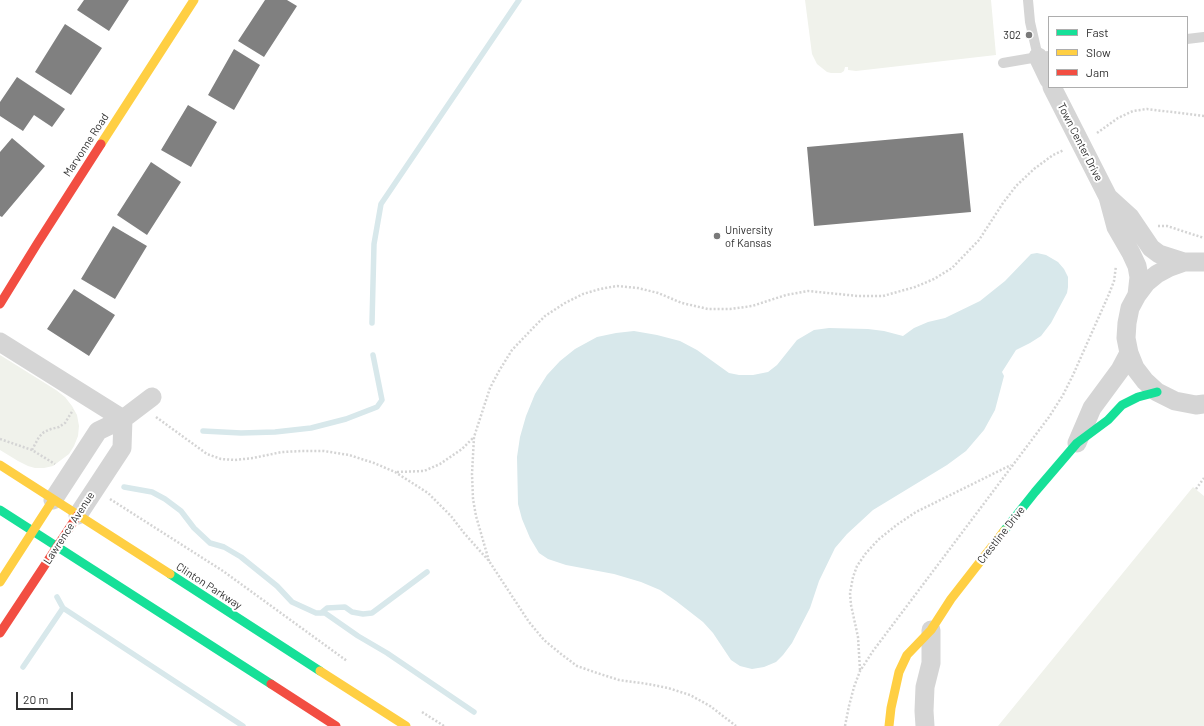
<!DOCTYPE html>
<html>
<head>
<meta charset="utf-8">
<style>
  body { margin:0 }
  #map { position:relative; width:1204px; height:726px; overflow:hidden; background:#fff; font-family:Barlow,sans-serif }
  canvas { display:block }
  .legend { position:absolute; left:1048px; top:16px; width:140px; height:72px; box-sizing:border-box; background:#fff; border:1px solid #adadad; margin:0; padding:5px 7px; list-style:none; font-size:12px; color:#313131 }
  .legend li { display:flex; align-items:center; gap:8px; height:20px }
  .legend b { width:20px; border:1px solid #adadad }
  .scale { position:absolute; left:16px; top:692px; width:57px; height:18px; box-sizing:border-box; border:2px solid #313131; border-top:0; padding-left:5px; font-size:12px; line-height:14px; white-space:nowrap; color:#313131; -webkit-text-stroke:3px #fff; paint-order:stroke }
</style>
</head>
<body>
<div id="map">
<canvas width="1204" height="726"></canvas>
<ul class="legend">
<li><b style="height:5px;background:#16e098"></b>Fast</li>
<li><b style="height:5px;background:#ffcf43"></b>Slow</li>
<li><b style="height:5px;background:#f24e42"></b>Jam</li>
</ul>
<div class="scale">20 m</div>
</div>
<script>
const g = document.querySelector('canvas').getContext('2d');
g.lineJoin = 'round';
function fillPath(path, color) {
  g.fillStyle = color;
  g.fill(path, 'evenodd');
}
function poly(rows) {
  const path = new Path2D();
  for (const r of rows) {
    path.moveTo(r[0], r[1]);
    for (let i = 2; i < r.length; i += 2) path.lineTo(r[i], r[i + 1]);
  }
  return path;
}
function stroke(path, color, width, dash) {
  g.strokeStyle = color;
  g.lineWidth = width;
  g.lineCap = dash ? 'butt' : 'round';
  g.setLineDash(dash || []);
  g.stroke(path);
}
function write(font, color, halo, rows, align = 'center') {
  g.font = font + ' Barlow,sans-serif';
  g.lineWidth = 4;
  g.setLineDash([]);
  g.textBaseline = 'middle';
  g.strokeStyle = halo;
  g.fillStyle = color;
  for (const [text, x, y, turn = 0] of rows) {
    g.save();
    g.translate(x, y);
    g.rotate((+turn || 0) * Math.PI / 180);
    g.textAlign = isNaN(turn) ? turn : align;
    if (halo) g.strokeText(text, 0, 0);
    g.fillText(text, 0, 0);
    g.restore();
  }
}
fillPath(poly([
  [805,0,991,0,996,55,856,71,848,70,848,67,845,67,844,71,841,73,831,73,827,72,817,64,812,54],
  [0,355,56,390,65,397,72,406,77,415,79,426,78,436,74,446,69,454,53,466,44,468,35,468,28,466,18,461,0,450],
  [1193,487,1204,496,1204,726,998,726]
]), '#f0f2eb');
fillPath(poly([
  [1037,253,1046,255,1058,262,1064,269,1068,277,1068,287,1067,293,1051,323,1041,336,1030,343,1016,350,1002,372,1004,376,995,410,984,430,966,451,947,465,873,510,847,534,835,548,819,581,810,608,792,643,783,655,776,662,764,667,752,669,740,666,731,660,713,633,703,622,676,601,660,590,641,582,614,574,566,565,548,559,539,553,530,538,522,519,518,504,517,457,520,437,526,416,535,394,547,375,560,361,575,349,597,337,616,333,634,331,657,335,680,341,697,350,729,373,739,375,753,375,768,372,777,365,797,340,814,330,829,328,868,329,884,331,903,336,914,328,928,322,945,318,980,301,1005,281,1031,254]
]), '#d8e8eb');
stroke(poly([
  [372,323,374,244,381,204,519,0],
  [203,431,241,433,275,432,311,428,346,419,377,407,382,400,373,355],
  [124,487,152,492,165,499,181,511,194,528,210,543,224,547,241,557,277,586,292,602,316,613,325,613,358,636,387,653,474,712],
  [57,597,63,608,243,726],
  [321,613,327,608,345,607,352,612,363,614,372,613,427,572],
  [23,667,63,608]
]), '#d8e8eb', 5.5);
fillPath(poly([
  [84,0,129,0,109,31,77,10],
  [265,0,287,0,297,6,264,57,238,41],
  [65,24,102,48,71,95,35,72],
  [234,49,260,65,234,110,208,95],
  [17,77,65,109,52,127,34,115,23,131,0,116,0,102],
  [188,105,217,122,191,167,161,150],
  [963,133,971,212,814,226,807,147],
  [12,138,45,166,2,217,0,216,0,152],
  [151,162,181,182,147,235,117,215],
  [113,226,147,246,115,299,81,279],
  [74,289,115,315,89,356,47,329]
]), '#808080');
stroke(poly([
  [1097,133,1118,118,1133,111,1147,109,1204,116],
  [1158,226,1167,226,1204,238],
  [156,417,207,454,221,459,235,460,253,458,282,452,302,451,324,451,349,455,374,463,395,472,428,493,451,516,464,533,489,561,529,622,544,640,561,654,577,666,597,673,619,680,648,684,668,688,690,695,710,706,736,726],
  [0,439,32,450,55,464],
  [32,450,39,437,44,432,51,429,59,427,65,423,73,410],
  [397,472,424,471,440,464,462,449,473,438],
  [1196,489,1204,478],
  [110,499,223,571,347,661],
  [489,561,476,516,473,499,472,474,474,437,490,388,499,371,512,350,533,328,545,316,565,303,583,294,600,289,617,286,638,288,658,293,682,303,708,309,730,309,752,306,786,295,808,291,858,296,883,296,915,287,934,279,952,268,979,240,1003,203,1016,186,1034,169,1053,155,1064,150],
  [860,670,858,637,851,605,850,593,853,577,857,566,866,553,879,539,898,524,916,512,1011,465],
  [422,712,444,726],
  [845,726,849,706,854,687,860,671,873,651,1049,417,1063,395,1073,375,1109,294,1114,281,1116,266]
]), '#d4d4d4', 2.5, [2, 2]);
stroke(poly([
  [1028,0,1030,22,1038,57,1049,56],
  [1187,39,1204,37],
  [1003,63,1038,57]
]), '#d5d5d5', 10);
stroke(poly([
  [1038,57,1049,80],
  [1052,87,1108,197,1116,227,1131,253,1137,266,1139,277,1137,295],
  [1108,197,1130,217,1151,248,1159,254,1184,262],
  [1204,262,1184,262,1170,267,1157,274,1146,283,1137,295,1130,308,1127,323,1126,338,1129,353,1135,368,1145,381,1157,392,1175,401,1196,405,1204,404],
  [0,342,123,419],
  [1077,443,1092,408,1120,370,1129,353],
  [53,500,98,431,123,419,152,397],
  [78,515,122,448,123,419],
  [925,726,924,711,925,687,931,663,931,630]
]), '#d5d5d5', 19);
stroke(poly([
  [0,510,271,684],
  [1004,531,1035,492,1077,443,1108,420,1122,405,1138,397,1157,392],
  [170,574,320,671]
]), '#16e098', 9);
stroke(poly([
  [101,144,194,0],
  [0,465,170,574],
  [0,582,53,500],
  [320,671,406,726],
  [889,726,891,708,899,672,907,655,931,630,951,599,1004,531]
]), '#ffcf43', 9);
stroke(poly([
  [0,304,37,244,101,144],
  [0,633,78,515],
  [271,684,336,726]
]), '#f24e42', 9);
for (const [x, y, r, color] of [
  [1029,35,4,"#797979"],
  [717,236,4,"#797979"]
]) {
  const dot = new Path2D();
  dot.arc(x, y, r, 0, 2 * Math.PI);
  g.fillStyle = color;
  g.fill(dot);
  stroke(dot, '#fff', 1.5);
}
write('11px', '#313131', '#fff', [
  ["302",1021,35],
  ["University",725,230,"left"],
  ["of Kansas",725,243,"left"]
], 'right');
write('11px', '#313131', '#fff', [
  ["Town Center Drive",1080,142,63],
  ["Marvonne Road",86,145,-57],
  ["Lawrence Avenue",69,528,-57],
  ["Crestline Drive",1001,535,-52],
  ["Clinton Parkway",209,586,33]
]);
</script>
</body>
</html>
